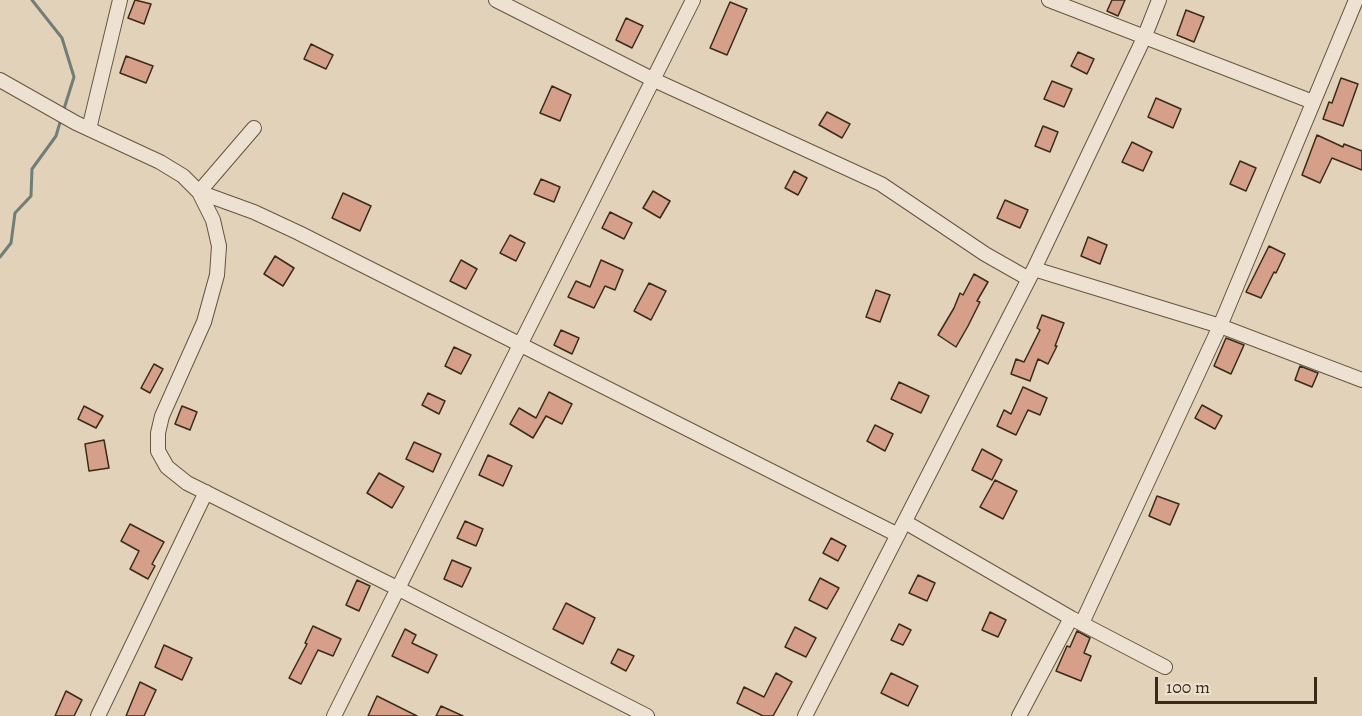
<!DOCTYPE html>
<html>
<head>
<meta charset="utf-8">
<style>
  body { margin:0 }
  #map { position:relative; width:1362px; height:716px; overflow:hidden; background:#e3d2ba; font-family:Alegreya,serif }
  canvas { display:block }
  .scale { position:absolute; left:1155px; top:677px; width:162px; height:27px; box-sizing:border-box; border:3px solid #3a2b18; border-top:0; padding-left:8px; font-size:18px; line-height:21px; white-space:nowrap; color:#3a2b18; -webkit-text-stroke:4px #ede2d2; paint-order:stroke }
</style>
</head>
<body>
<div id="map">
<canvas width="1362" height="716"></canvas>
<div class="scale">100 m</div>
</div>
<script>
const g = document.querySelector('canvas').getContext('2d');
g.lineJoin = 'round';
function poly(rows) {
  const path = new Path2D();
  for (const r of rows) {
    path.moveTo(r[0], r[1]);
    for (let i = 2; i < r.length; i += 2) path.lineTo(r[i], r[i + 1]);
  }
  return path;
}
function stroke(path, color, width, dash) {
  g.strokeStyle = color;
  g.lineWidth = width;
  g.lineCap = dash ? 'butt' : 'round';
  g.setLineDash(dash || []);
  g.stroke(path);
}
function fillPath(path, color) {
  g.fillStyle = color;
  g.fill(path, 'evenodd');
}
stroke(poly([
  [32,0,62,38,74,77,63,112],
  [0,257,11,243,15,213,31,196,32,169,56,136,61,119]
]), '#717e77', 3);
const building = poly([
  [135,0,151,4,144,24,128,18,135,0],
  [1112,0,1125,0,1118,16,1107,11,1112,0],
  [730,2,747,9,727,55,710,48,730,2],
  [1186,10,1204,17,1194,42,1177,35,1186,10],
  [626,18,643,26,632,48,616,40,626,18],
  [311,44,333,55,326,69,304,59,311,44],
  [1078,52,1094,59,1087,74,1071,66,1078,52],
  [126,56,153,66,146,83,120,73,126,56],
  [1341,78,1358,84,1343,126,1323,119,1329,102,1332,103,1341,78],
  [1052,81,1072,89,1064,107,1044,99,1052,81],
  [552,86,571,95,560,121,540,113,552,86],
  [1156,98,1181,109,1173,128,1148,117,1156,98],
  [827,112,850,124,842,138,819,125,827,112],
  [1043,126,1058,132,1050,152,1035,146,1043,126],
  [1317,135,1343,147,1344,144,1362,151,1362,170,1332,158,1320,183,1302,175,1317,135],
  [1132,142,1152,152,1143,171,1122,162,1132,142],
  [1240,161,1256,168,1246,191,1230,184,1240,161],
  [794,171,807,178,798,195,785,188,794,171],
  [541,179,560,187,554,202,534,194,541,179],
  [653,191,670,201,660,218,643,208,653,191],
  [343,193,371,206,360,231,332,218,343,193],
  [1005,200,1028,210,1020,228,997,218,1005,200],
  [610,212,632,223,624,239,602,228,610,212],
  [510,235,525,243,516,261,500,253,510,235],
  [1088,237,1107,245,1100,264,1081,256,1088,237],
  [1269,246,1285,254,1276,273,1274,272,1261,298,1246,292,1269,246],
  [275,256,294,268,283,286,264,274,275,256],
  [461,260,477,269,466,289,450,281,461,260],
  [601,260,623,270,615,290,605,286,594,308,568,297,576,281,590,287,601,260],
  [974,274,988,282,977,301,980,302,968,326,956,347,938,335,954,308,960,293,963,295,974,274],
  [649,283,666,291,651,320,634,311,649,283],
  [876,290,890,295,880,322,866,317,876,290],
  [1042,315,1064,323,1055,346,1057,346,1048,364,1038,359,1030,381,1011,374,1016,359,1024,362,1040,330,1037,328,1042,315],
  [561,330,579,338,572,354,554,345,561,330],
  [1226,338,1244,345,1231,374,1214,366,1226,338],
  [454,347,471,355,461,374,445,366,454,347],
  [154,364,163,369,150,393,141,388,154,364],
  [1300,366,1318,373,1312,387,1295,380,1300,366],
  [899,382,929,396,921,413,891,399,899,382],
  [1023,387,1047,398,1040,415,1028,410,1016,435,997,426,1004,410,1011,414,1023,387],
  [549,392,572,404,562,424,546,416,533,438,510,424,519,408,536,418,549,392],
  [428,393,445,401,439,414,422,405,428,393],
  [1202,405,1222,416,1215,429,1195,418,1202,405],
  [84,406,103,416,96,428,78,419,84,406],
  [182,406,197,412,190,430,175,424,182,406],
  [875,425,893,434,885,451,867,441,875,425],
  [104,440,109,468,89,471,85,444,104,440],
  [414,442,441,454,433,472,406,459,414,442],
  [982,449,1002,460,992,480,972,470,982,449],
  [488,455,512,466,503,486,479,475,488,455],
  [379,473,404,487,392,508,367,493,379,473],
  [995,480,1017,491,1003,519,980,507,995,480],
  [1157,496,1179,504,1170,525,1149,516,1157,496],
  [465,521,483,529,476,546,457,538,465,521],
  [130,524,164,542,152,564,155,566,148,579,130,569,139,551,121,541,130,524],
  [831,538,846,546,838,561,823,553,831,538],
  [452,560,471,568,462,587,444,579,452,560],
  [918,575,935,583,927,601,909,593,918,575],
  [820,578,839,588,827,609,809,600,820,578],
  [357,580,370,586,359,611,346,605,357,580],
  [566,603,595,618,583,644,553,629,566,603],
  [990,612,1006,620,998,637,982,630,990,612],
  [899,624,911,630,903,645,891,640,899,624],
  [313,626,341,639,333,656,318,650,301,684,289,678,307,644,305,643,313,626],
  [795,627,816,638,806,657,785,647,795,627],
  [405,629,416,635,412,643,437,655,428,673,392,656,405,629],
  [1077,631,1090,638,1084,653,1091,656,1081,681,1056,671,1067,646,1070,647,1077,631],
  [164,645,192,658,182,680,155,667,164,645],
  [618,649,634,656,626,671,611,663,618,649],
  [776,673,792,682,773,716,763,716,737,703,744,687,764,697,776,673],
  [891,673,918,686,908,706,881,693,891,673],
  [140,682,156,690,144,716,126,716,140,682],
  [66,691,82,700,74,716,55,716,66,691],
  [377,696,417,716,368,716,377,696],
  [441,706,463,716,436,716,441,706]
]);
fillPath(building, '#d59f8a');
stroke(building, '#3a2b18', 1.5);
const minor = poly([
  [496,0,654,80,881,184,985,254,1029,279],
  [1049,0,1313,102],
  [0,80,76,123,160,162,183,176,199,192,213,220,219,246,217,275,204,322,162,416,158,433,158,451,167,467,187,483,397,588,647,716],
  [254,128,199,192,254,212,299,233,898,535],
  [89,129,120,0],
  [1034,269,1220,326,1362,380],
  [905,522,1071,618,1165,667],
  [1082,623,1220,326,1356,0],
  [98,716,206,492],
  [334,716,693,0],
  [805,716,1034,269,1144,38,1159,0],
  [1019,716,1071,618]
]);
stroke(minor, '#645540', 16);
stroke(minor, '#ede2d2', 14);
</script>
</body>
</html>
